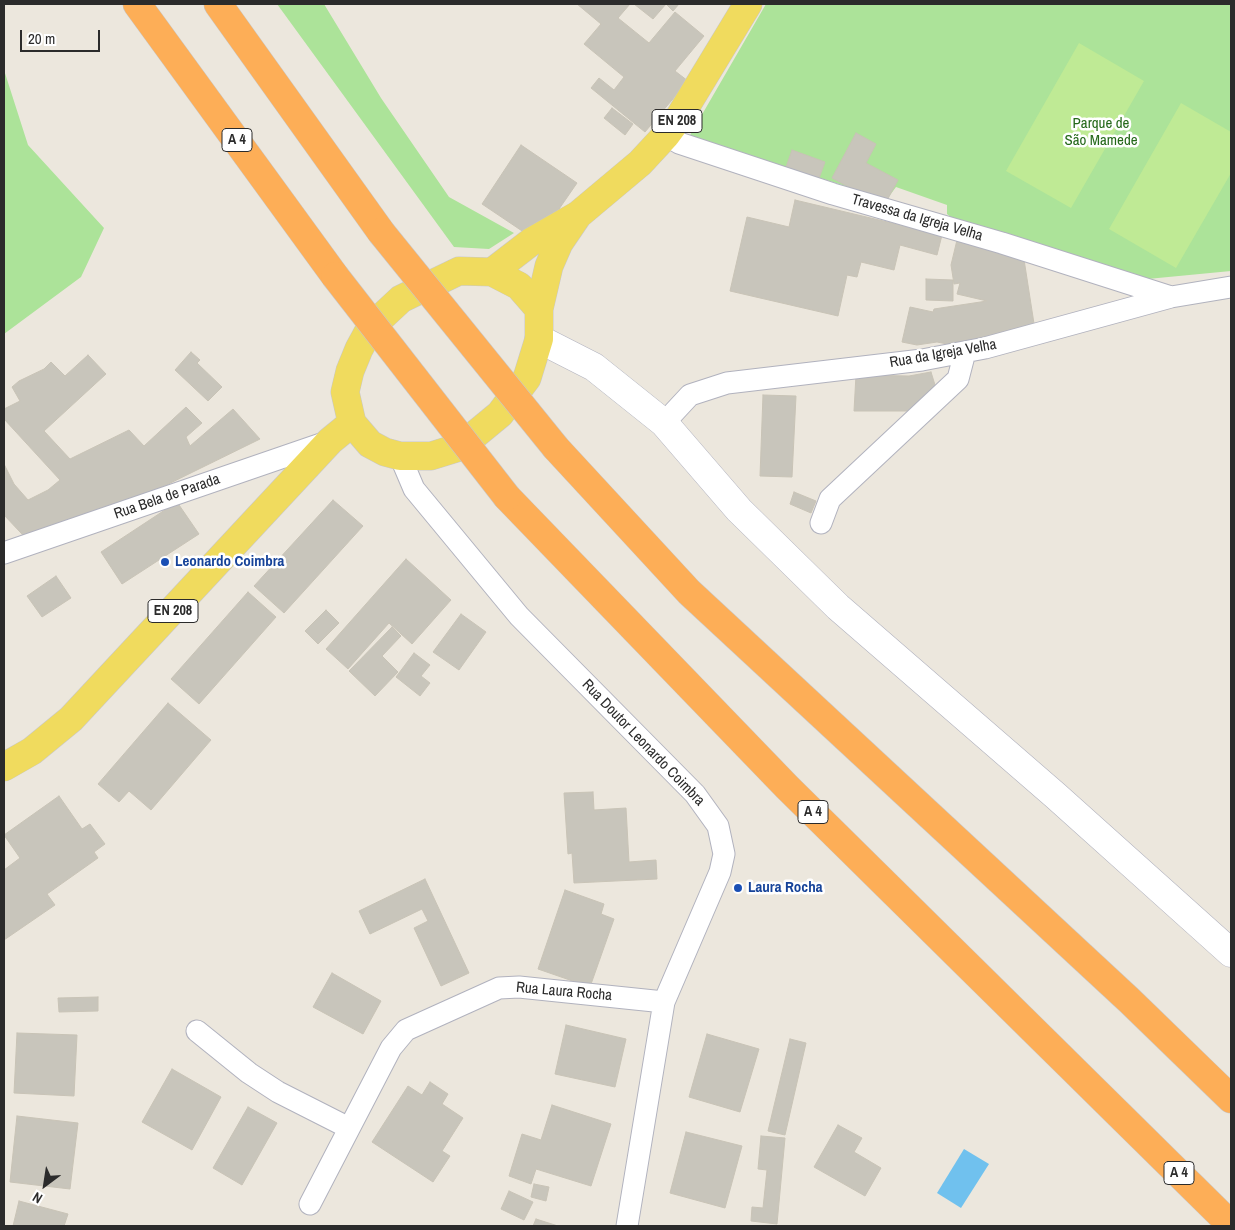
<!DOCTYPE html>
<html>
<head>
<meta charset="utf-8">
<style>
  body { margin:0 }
  #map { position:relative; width:1235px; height:1230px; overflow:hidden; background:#ece7dd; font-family:"Archivo Narrow",sans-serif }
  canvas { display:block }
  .frame { position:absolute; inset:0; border:5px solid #2b2b2b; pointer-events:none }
  .north { position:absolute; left:20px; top:1160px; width:50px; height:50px; -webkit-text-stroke:4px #fff; paint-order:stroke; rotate:211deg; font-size:14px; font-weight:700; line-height:20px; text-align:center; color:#2b2b2b }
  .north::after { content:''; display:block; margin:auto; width:18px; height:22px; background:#2b2b2b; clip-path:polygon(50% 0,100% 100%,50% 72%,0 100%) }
  .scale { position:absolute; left:20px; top:30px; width:80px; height:22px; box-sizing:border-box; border:2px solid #2b2b2b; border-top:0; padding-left:6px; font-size:15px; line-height:18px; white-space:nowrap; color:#2b2b2b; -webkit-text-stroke:4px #fff; paint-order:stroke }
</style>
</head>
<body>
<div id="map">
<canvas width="1235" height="1230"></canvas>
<div class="frame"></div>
<div class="north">N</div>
<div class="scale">20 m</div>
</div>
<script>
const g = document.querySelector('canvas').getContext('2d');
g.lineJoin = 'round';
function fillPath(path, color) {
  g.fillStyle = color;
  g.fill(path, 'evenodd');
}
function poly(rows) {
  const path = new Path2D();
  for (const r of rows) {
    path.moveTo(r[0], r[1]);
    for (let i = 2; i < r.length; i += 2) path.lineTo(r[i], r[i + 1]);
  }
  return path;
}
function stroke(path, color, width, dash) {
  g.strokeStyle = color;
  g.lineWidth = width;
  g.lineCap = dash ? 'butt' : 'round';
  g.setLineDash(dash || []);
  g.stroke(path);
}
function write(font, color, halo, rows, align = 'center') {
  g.font = font + ' "Archivo Narrow",sans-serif';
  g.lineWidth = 5;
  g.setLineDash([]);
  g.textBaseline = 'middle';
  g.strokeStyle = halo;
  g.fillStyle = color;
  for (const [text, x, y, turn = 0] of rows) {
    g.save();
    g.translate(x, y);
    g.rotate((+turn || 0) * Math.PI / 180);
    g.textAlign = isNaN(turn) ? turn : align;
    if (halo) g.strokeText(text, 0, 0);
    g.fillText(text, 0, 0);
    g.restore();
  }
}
fillPath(poly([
  [277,4,324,4,381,98,449,197,514,233,489,249,454,247],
  [766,4,1231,4,1231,271,1137,280,953,219,947,214,947,205,896,187,887,199,689,137],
  [4,70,28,145,104,228,81,277,4,334]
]), '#ace399');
fillPath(poly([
  [1079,43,1144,81,1071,208,1006,171],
  [1181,103,1231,132,1231,173,1176,268,1109,229]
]), '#bfea95');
fillPath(poly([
  [964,1149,989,1164,961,1208,937,1193]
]), '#70c1ee');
const building = poly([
  [577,4,630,4,618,18,649,43,675,12,704,36,675,71,688,81,645,132,591,88,599,78,614,90,624,77,584,44,601,24,577,4],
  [634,4,679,4,673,11,666,4,653,19,634,4],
  [612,108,633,124,625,135,604,118,612,108],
  [856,133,876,144,866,163,898,180,884,206,832,178,856,133],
  [521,145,577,183,537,241,482,204,521,145],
  [792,150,825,162,818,181,785,170,792,150],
  [795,200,942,235,937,255,900,245,894,270,861,262,857,277,847,275,838,316,730,291,747,217,789,227,795,200],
  [957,240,1023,253,1035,330,947,344,937,342,917,345,902,342,910,307,933,312,934,309,987,301,957,294,960,283,954,284,951,265,957,240],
  [926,279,953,280,953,301,926,300,926,279],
  [191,352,200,360,197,363,222,387,208,401,175,370,191,352],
  [88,355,106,374,44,431,70,459,129,430,144,446,186,407,202,423,186,437,190,446,233,409,260,439,36,549,4,515,4,464,14,484,28,500,48,490,60,480,4,419,4,409,20,401,12,387,19,381,44,369,51,362,65,376,88,355],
  [931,372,935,385,909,411,854,411,856,375,909,376,931,372],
  [763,395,796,396,792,477,760,476,763,395],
  [794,492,816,501,811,513,790,504,794,492],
  [333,500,363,526,284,613,254,586,333,500],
  [177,502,199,534,122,584,101,552,177,502],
  [406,559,451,600,412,644,389,623,348,669,326,649,406,559],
  [56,576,71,598,42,617,27,596,56,576],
  [248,592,276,617,199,704,171,679,248,592],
  [326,610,339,623,318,644,305,631,326,610],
  [461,614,486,632,459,670,433,652,461,614],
  [392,627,401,636,382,656,398,672,375,696,349,671,392,627],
  [414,653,430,665,421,676,430,683,420,696,396,677,414,653],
  [168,703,211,740,151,810,129,791,119,802,98,784,168,703],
  [593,792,594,810,626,808,629,862,656,860,657,879,574,883,572,853,568,854,564,793,593,792],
  [59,796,82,829,90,824,105,844,94,852,98,858,47,894,55,905,4,940,4,870,20,858,4,835,59,796],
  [425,879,469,973,441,986,414,928,428,921,422,909,370,934,359,911,425,879],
  [565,890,604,904,601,914,614,919,590,987,538,969,565,890],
  [332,973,381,1001,363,1034,313,1007,332,973],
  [98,997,98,1011,59,1012,58,998,98,997],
  [566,1025,626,1039,615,1087,555,1074,566,1025],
  [17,1033,77,1035,74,1096,14,1093,17,1033],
  [707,1034,759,1049,740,1112,689,1097,707,1034],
  [790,1039,806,1043,785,1135,768,1131,790,1039],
  [172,1069,221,1097,192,1150,142,1122,172,1069],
  [430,1082,448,1094,442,1104,463,1118,442,1151,450,1156,433,1182,372,1142,408,1086,422,1095,430,1082],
  [552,1105,611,1124,591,1186,536,1169,531,1184,509,1176,522,1134,541,1140,552,1105],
  [248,1107,277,1123,242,1185,213,1168,248,1107],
  [17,1116,78,1123,70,1189,10,1182,17,1116],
  [838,1125,862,1138,854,1152,881,1168,865,1196,814,1167,838,1125],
  [686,1132,742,1146,725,1208,670,1193,686,1132],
  [761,1136,785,1138,777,1224,751,1221,752,1207,763,1208,767,1170,758,1169,761,1136],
  [534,1184,549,1187,546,1201,531,1197,534,1184],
  [509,1191,533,1202,524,1220,501,1209,509,1191],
  [19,1201,68,1214,64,1226,13,1226,19,1201],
  [536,1219,558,1226,533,1226,536,1219]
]);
fillPath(building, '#c8c5bb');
stroke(building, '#c8c3b6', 1);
const street = poly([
  [666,135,679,143,833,194,1002,243,1171,297],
  [664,423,690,395,727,383,922,360,985,348,1171,297,1231,287],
  [400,456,414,489,519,616,695,794,718,826,724,854,720,872,664,1002,627,1226],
  [821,523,830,499,958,379,965,352],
  [4,553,330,441],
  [197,1031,249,1073,278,1092,349,1128],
  [310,1204,391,1048,406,1030,499,988,519,987,664,1002]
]);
const secondary = poly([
  [539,339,594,367,664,423,739,510,838,607,1056,796,1231,953]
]);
const primary = poly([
  [492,272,531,242,578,215,640,163,666,135,680,116,748,4],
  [539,309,519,286,492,272,459,271,401,299,371,327,359,349,350,371,345,392,352,423,370,444,385,452,400,456,431,456,460,447,500,414,527,378,539,339,539,309,549,266,559,243,578,215],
  [4,767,32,751,71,719,330,441,352,423]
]);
const highway = poly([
  [137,4,335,276],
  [218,4,381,232],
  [556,448,689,592,1130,1001,1231,1099],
  [507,497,787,787,1231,1225]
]);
stroke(street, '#b1b2be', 23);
stroke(secondary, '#b1b2be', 29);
stroke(primary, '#c8c8c8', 29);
stroke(highway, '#c8c8c8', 29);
stroke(street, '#fff', 21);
stroke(secondary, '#fff', 28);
stroke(primary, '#f0db5e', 28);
stroke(highway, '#fdae57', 28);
const highwayBridge = poly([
  [381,232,556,448],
  [335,276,507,497]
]);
stroke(highwayBridge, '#c8c8c8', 29, []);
stroke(highwayBridge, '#fdae57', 28);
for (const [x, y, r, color] of [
  [165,562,5,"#1a4fb4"],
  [738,888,5,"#1a4fb4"]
]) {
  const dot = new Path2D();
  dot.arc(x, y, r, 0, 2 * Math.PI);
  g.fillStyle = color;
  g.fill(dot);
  stroke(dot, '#fff', 2);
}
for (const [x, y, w] of [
  [677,121,50],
  [237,140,30],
  [173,611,50],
  [813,812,30],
  [1179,1173,30]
]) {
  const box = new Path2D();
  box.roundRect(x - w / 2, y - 11.5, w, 23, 4);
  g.fillStyle = '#fff';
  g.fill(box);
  stroke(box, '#2b2b2b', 1);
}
write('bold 14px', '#2b2b2b', null, [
  ["EN 208",677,121],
  ["A 4",237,140],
  ["EN 208",173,611],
  ["A 4",813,812],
  ["A 4",1179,1173]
]);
write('15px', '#24681a', '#fff', [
  ["Parque de",1101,124],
  ["São Mamede",1101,141]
]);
write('15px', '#2b2b2b', '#fff', [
  ["Travessa da Igreja Velha",917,218,16],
  ["Rua da Igreja Velha",943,354,-10],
  ["Rua Bela de Parada",167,497,-19],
  ["Rua Doutor Leonardo Coimbra",643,743,46],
  ["Rua Laura Rocha",564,992,5]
]);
write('bold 15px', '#164399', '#fff', [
  ["Leonardo Coimbra",175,562],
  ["Laura Rocha",748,888]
], 'left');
</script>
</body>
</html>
